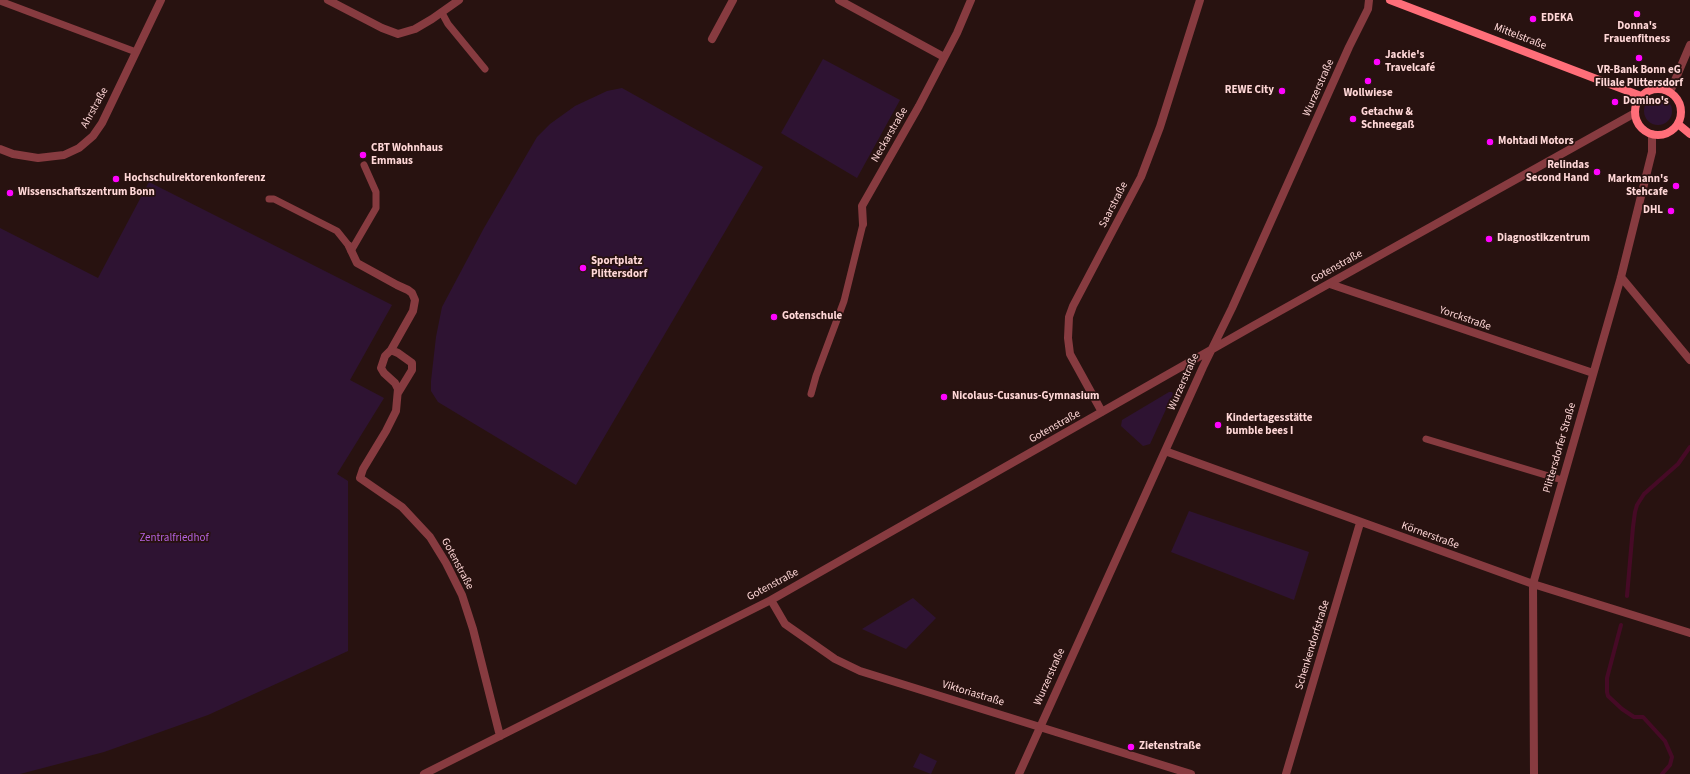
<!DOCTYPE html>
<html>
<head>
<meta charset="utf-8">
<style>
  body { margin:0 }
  canvas { display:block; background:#281210 }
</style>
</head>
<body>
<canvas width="1690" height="774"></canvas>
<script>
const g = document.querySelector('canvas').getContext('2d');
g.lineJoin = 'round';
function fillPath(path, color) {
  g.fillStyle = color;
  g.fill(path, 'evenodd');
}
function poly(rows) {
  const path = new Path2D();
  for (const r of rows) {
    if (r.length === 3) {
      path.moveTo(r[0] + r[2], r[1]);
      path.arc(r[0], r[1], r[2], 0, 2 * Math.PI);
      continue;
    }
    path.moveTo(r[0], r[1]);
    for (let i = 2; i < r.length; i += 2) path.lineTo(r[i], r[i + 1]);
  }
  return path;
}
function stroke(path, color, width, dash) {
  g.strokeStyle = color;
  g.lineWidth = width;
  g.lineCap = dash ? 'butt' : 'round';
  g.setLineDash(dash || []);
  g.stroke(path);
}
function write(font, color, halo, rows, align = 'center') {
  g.font = font + ' "Source Sans 3",sans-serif';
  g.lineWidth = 3.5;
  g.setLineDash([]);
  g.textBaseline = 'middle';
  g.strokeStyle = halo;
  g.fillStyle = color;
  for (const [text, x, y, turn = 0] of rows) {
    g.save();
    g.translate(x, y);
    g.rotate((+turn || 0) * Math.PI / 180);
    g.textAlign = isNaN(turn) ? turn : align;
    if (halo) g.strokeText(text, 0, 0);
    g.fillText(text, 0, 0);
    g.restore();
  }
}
fillPath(poly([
  [823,59,900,100,857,178,781,133],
  [622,88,763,167,576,485,438,402,431,391,431,381,436,337,442,307,484,228,537,137,550,124,575,106,607,91],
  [1658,111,14],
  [149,182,392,305,350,380,384,398,337,474,348,481,348,651,208,715,104,752,20,774,0,774,0,228,98,278],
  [1169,392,1172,392,1173,394,1150,444,1143,446,1121,426,1122,420],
  [1189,511,1309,552,1294,600,1171,552],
  [913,598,936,618,906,649,862,629],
  [920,753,937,761,931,774,913,767]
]), '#2e1332');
stroke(poly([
  [1627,596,1633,527,1635,512,1637,505,1644,494,1678,464,1690,447],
  [1621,625,1607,678,1607,692,1608,696,1622,709,1634,717,1643,717,1665,741,1672,757,1670,765,1662,774]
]), '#460a26', 4);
stroke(poly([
  [0,1,136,52],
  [442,13,448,24,485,69],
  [269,199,274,199,337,231,349,246],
  [351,251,376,208,376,192,364,165],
  [811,394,816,376,844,301,863,224],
  [1426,439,1562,480]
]), '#873b40', 7);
stroke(poly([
  [328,0,382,28,398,34,415,29,432,19,459,0],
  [839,0,944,57],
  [712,39,733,0],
  [1670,92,1690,45],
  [0,149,13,154,38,158,64,155,79,148,93,136,102,123,161,0],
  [863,224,862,206,919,106,957,33,971,0],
  [349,246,357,263,397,285,408,290,412,293,415,300,413,311,391,350,385,356,381,368,384,373,395,383,398,389,396,411,386,431,363,469,360,478,402,507,430,537,446,563,462,595,473,629,500,736],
  [1621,277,1690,360],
  [1330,284,1593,373],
  [391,350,398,353,412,363,412,370,398,393],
  [1102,412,1070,354,1068,338,1069,317,1073,306,1141,177,1160,127,1200,0],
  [1165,451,1533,584,1690,633],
  [771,600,785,624,835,659,860,671,1191,774],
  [424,774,771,600,1253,326,1635,113],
  [1019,774,1203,367,1232,308,1349,47,1368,9,1369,0],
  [1286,774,1360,523],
  [1534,774,1533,584,1621,277,1652,152,1652,134]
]), '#873b40', 8);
stroke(poly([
  [1390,0,1641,96],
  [1658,112,23],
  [1678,124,1690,134]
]), '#ff6e79', 8);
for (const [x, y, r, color] of [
  [1637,14,4,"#ff03fe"],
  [1533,19,4,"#ff03fe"],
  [1639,58,4,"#ff03fe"],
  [1377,62,4,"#ff03fe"],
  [1368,81,4,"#ff03fe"],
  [1282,91,4,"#ff03fe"],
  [1615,102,4,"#ff03fe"],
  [1353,119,4,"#ff03fe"],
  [1490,142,4,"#ff03fe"],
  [363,155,4,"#ff03fe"],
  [1597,172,4,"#ff03fe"],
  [116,179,4,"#ff03fe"],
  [1676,186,4,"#ff03fe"],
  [10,193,4,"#ff03fe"],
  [1671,211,4,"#ff03fe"],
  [1489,239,4,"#ff03fe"],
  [583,268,4,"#ff03fe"],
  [774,317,4,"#ff03fe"],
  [944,397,4,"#ff03fe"],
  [1218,425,4,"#ff03fe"],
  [1131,747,4,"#ff03fe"]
]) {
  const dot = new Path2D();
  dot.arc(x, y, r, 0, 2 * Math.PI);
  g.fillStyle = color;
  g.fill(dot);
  stroke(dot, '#281210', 1.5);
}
write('bold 11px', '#ffd7d7', '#281210', [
  ["EDEKA",1541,19],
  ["Donna's",1637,27,"center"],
  ["Frauenfitness",1637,40,"center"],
  ["Jackie's",1385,56],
  ["Travelcafé",1385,69],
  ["VR-Bank Bonn eG",1639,71,"center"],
  ["Filiale Plittersdorf",1639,84,"center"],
  ["REWE City",1274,91,"right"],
  ["Wollwiese",1368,94,"center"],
  ["Domino's",1623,102],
  ["Getachw &",1361,113],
  ["Schneegaß",1361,126],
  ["Mohtadi Motors",1498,142],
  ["CBT Wohnhaus",371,149],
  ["Emmaus",371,162],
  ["Relindas",1589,166,"right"],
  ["Second Hand",1589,179,"right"],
  ["Hochschulrektorenkonferenz",124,179],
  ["Markmann's",1668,180,"right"],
  ["Stehcafe",1668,193,"right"],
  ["Wissenschaftszentrum Bonn",18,193],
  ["DHL",1663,211,"right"],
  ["Diagnostikzentrum",1497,239],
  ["Sportplatz",591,262],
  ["Plittersdorf",591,275],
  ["Gotenschule",782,317],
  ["Nicolaus-Cusanus-Gymnasium",952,397],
  ["Kindertagesstätte",1226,419],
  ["bumble bees I",1226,432],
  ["Zietenstraße",1139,747]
], 'left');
write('11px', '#ffd7d7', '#281210', [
  ["Mittelstraße",1520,37,21],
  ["Wurzerstraße",1319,88,-66],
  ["Ahrstraße",95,108,-61],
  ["Neckarstraße",890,135,-60],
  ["Saarstraße",1114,205,-63],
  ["Gotenstraße",1337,267,-29],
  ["Yorckstraße",1465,319,19],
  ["Wurzerstraße",1184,382,-66],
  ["Gotenstraße",1055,427,-29],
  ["Plittersdorfer Straße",1560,448,-74],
  ["Körnerstraße",1430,536,20],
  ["Gotenstraße",457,564,62],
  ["Gotenstraße",773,585,-28],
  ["Schenkendorfstraße",1313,645,-73],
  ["Wurzerstraße",1050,677,-66],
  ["Viktoriastraße",973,694,17]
]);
write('11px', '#b462e0', '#281210', [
  ["Zentralfriedhof",174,539]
]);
</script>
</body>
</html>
